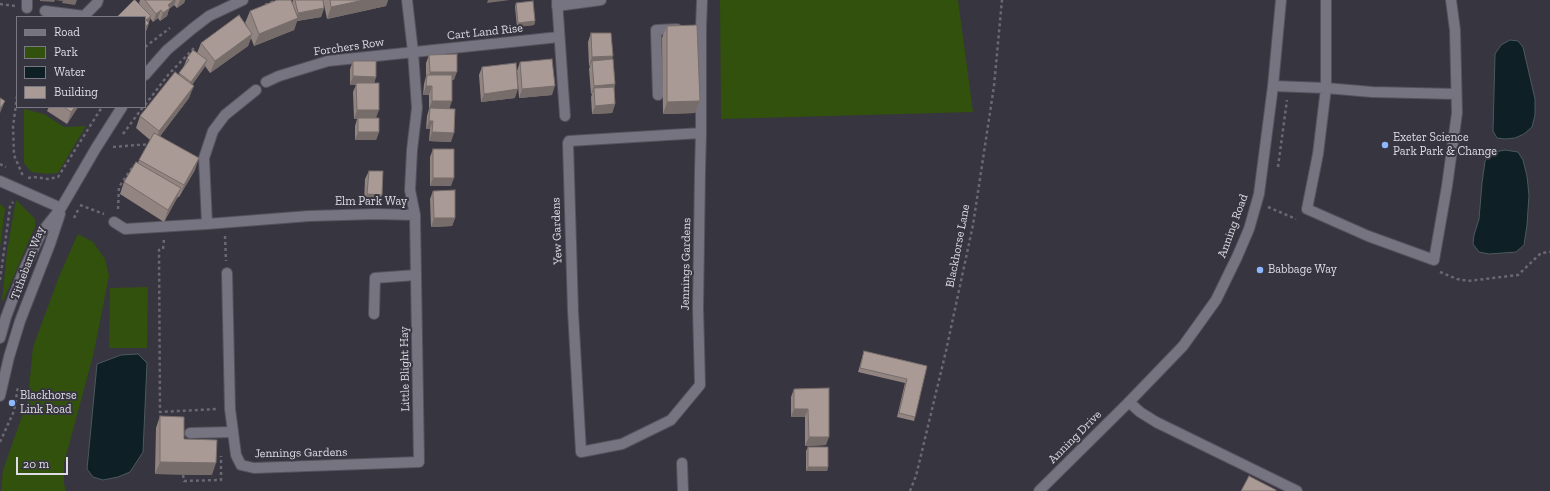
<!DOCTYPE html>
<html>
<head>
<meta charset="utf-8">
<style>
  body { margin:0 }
  #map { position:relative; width:1550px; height:491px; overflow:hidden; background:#373540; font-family:"Zilla Slab",serif }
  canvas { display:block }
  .legend { position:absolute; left:16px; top:16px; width:130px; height:92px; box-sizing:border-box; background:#373540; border:1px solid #7a7882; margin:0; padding:5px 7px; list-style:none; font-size:12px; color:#dedde4 }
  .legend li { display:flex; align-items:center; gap:8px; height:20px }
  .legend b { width:20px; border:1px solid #7a7882 }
  .scale { position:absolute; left:16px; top:457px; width:52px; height:18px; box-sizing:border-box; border:2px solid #dedde4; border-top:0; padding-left:5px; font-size:12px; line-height:14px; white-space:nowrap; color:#dedde4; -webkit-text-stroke:3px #373540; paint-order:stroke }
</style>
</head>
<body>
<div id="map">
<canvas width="1550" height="491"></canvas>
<ul class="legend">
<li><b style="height:5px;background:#767480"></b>Road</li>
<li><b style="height:11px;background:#32510c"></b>Park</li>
<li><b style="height:11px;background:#0e2025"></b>Water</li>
<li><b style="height:11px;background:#a99a96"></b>Building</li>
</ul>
<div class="scale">20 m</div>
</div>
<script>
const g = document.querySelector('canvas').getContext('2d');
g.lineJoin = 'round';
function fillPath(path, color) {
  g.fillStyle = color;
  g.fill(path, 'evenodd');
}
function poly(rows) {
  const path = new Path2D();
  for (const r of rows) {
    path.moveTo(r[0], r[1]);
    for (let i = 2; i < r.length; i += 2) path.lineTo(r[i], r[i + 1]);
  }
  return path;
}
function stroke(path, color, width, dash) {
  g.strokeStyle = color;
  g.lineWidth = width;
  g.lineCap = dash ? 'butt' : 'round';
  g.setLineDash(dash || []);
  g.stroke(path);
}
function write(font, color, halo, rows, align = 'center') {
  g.font = font + ' "Zilla Slab",serif';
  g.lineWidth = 4;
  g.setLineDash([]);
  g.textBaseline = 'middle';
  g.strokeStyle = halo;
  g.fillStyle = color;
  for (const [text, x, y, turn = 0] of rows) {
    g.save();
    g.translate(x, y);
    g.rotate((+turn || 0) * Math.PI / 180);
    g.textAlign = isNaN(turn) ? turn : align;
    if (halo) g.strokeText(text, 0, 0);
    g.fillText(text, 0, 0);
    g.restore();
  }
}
fillPath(poly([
  [720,0,958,0,973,112,721,119],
  [24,109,44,114,64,127,86,126,58,173,47,174,31,172,24,163],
  [16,200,35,219,35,227,3,301,2,300,7,252],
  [0,204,5,208,0,248],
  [78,234,93,242,105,259,109,276,93,356,64,463,64,484,66,491,1,491,3,470,28,399,33,347,60,274],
  [148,287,147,348,109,348,110,288]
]), '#32510c');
const water = poly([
  [1510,40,1518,41,1523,47,1535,99,1535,115,1532,127,1524,134,1515,138,1505,139,1497,138,1493,131,1495,54,1501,45,1510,40],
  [1505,150,1518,152,1523,160,1527,176,1529,195,1527,225,1524,245,1516,252,1489,254,1479,252,1473,244,1474,235,1479,219,1482,183,1485,161,1491,153,1505,150],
  [138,354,147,363,143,452,130,472,118,477,103,480,93,477,87,469,97,364,121,355,138,354]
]);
fillPath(water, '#0e2025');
stroke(water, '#4c595e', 1);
const service = poly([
  [1326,0,1326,88,1318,154,1307,209,1368,236,1434,260,1447,186,1457,113,1455,30,1451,0],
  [557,6,601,0],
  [1273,86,1326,88,1372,92,1456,94],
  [658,95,656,30,677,29],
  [114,222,125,229,207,224],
  [374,314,375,278,416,275],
  [190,433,233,432],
  [1039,491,1129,402,1140,412,1156,422,1297,491]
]);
const minor = poly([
  [557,0,565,116],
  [27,8,27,0],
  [45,11,84,16,97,3,98,0],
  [145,75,167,50,192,29,209,16,243,0],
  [266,82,279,76,328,61,559,37],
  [256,90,225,115,213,131,204,158,207,224,309,216,377,214,415,215],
  [701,133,569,141,568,143,573,311,581,452,622,444,671,420,700,385,698,308,700,171,701,133,701,28,702,0],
  [0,181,61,208],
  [227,273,230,409,236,455,241,465,254,468,419,462,415,215,410,190,412,150,417,108,413,52,407,0],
  [0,338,6,317,23,272,41,233,61,208,96,148,122,107],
  [0,396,9,357,20,321,50,244,60,214],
  [1129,402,1183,346,1216,300,1237,257,1249,229,1259,194,1273,86,1281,0],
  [682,463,683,491]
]);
stroke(service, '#54535c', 12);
stroke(minor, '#54535c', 12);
stroke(poly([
  [0,4,15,6],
  [265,5,276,0],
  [145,47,170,28],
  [17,96,13,127,14,155,23,176],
  [145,105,168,75,196,46],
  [123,134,143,107],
  [113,147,151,144],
  [0,164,6,167],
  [1278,167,1287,100],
  [28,178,34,177,48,179,58,177,102,107],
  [80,205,104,214],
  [1268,207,1296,219],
  [118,209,119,187,134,165],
  [74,218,79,208],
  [225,236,226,261],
  [164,240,163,249,159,250,160,412,217,409],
  [1440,272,1457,279,1468,281,1518,275,1541,253,1550,252],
  [0,280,10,207,13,202],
  [0,442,14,411,18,387],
  [183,475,184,481,221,480,221,456],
  [910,491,916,476,946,351,973,225,994,86,1002,0]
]), '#6a6872', 2.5, [3, 3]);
stroke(service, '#767480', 10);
stroke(minor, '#767480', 10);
fillPath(poly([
  [140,0,185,0,184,3,177,8,174,5,169,9,167,16,160,21,158,18,153,22,150,18,149,22,149,23,146,31,145,32,145,17,139,3],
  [293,0,323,0,324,8,321,17,297,21,294,30,254,46,251,38,248,46,210,73,205,66,204,68,192,85,189,98,160,136,195,170,179,197,178,197,176,200,164,222,120,194,124,182,138,163,139,160,150,140,136,128,140,116,179,75,184,66,187,58,197,53,201,43,247,26,245,23,250,11,292,3],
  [323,0,388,0,386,6,327,19],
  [516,3,535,21,534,25,517,27,515,7],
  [667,26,700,101,695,113,663,114,662,38],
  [591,33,613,56,611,59,615,84,614,88,615,104,612,113,592,114,591,97,592,94,591,94,589,69,590,66,589,66,588,42],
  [429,55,454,80,452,80,449,109,451,142,429,141,430,129,426,129,427,116,429,109,429,95,423,95,424,84,426,76,426,63],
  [353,61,376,77,374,83,376,118,379,132,376,140,355,140,355,126,357,119,354,119,353,92,356,85,350,85,350,69],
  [520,62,552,95,519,98,517,71],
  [482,67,515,98,481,102,479,75],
  [49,107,78,107,67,124,47,111],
  [433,149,451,186,430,186,430,157],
  [369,171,379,203,364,203,365,179],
  [433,191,455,218,452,226,431,227,430,199],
  [864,351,927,366,915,417,914,421,897,417,905,383,858,372],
  [829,388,826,445,805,446,805,417,791,417,791,397,794,389],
  [160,416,184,439,212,475,155,474,156,428],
  [808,447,828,467,827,471,806,471,806,451]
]), '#918481');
fillPath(poly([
  [40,0,63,0,62,1,55,0,54,2,40,1],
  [63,0,77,0,75,5,62,3],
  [174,0,176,0,174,5,169,9,167,16,160,21,163,13,168,5],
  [180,0,185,0,184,3,177,8],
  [364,0,388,0,386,6,327,19,331,7],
  [488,0,510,0,487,3],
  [324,8,321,17,297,21,294,30,254,46,259,34,296,19,298,13],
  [161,10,158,18,153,22,156,14],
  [151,16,148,24,149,23,146,31,145,32,145,27,146,20],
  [535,21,534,25,517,27,518,23],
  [252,34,248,46,210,73,215,61],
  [613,56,610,65,592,61,590,66,589,66,592,57],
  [207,60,204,68,188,90,191,82],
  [430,72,457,72,454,80,427,81],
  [353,76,376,77,373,85,356,83,356,85,350,85],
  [615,84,612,92,594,88,592,94,591,94,594,86],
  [194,86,189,98,155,143,159,131],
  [426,86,432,86,429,95,423,95],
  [555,86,552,95,519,98,522,89],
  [518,89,515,98,481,102,484,94],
  [5,101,0,113,0,109],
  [432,101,452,101,449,110,429,109],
  [700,101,695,113,663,114,667,102],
  [615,104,612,113,592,114,595,106],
  [75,107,78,107,67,124,71,112],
  [357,110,379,110,376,118,354,119],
  [429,121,433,121,430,129,426,129],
  [358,132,379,132,376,140,355,140],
  [432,132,454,133,451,142,429,141],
  [199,158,195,170,179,197,184,185],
  [433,178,454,178,451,186,430,186],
  [181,188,176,200,164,222,168,210],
  [367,194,382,195,379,203,364,203],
  [434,218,455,218,452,226,431,227],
  [794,409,808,409,805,417,791,417],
  [809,437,829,437,826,445,805,446],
  [160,462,216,463,212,475,155,474],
  [808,467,828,467,827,471,806,471]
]), '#766c69');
const building = poly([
  [134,0,135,0,151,16,146,20,149,23,145,27,145,17,117,17,134,0],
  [145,0,174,0,168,5,170,8,163,13,161,10,156,14,145,0],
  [277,0,291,0,298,18,259,34,250,11,277,0],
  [295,0,323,0,324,8,298,13,295,0],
  [330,0,364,0,331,7,330,0],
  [533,1,535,21,518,23,516,3,533,1],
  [239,15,252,34,215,61,201,43,239,15],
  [697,25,700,101,667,102,667,26,697,25],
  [591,33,611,33,613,56,592,57,591,33],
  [193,50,207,60,191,82,179,73,189,60,187,58,193,50],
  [457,54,457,72,430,72,429,55,457,54],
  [552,59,555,86,522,89,520,62,552,59],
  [613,59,615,84,594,86,592,61,613,59],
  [353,61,376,61,376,77,353,76,353,61],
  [516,63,518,89,484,94,482,67,516,63],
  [175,72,194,86,159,131,140,116,175,72],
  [427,75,452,75,452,101,432,101,432,86,426,86,427,75],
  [356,83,379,83,379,110,357,110,356,83],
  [614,87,615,104,595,106,594,88,614,87],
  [0,98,5,101,0,109,0,98],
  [64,107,75,107,71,112,64,107],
  [430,108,455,109,454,133,432,132,433,121,429,121,430,108],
  [358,118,379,118,379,132,358,132,358,118],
  [154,133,199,158,184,185,139,160,154,133],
  [433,149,454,149,454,178,433,178,433,149],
  [136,162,181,188,168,210,124,182,136,162],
  [369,171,383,171,382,195,367,194,369,171],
  [455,190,455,218,434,218,433,191,455,190],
  [864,351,927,366,915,417,899,413,907,379,860,368,864,351],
  [829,388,829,437,809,437,808,409,794,409,794,389,829,388],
  [160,416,184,417,184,439,217,440,216,463,160,462,160,416],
  [808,447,828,447,828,467,808,467,808,447],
  [1249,476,1276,490,1276,491,1241,491,1249,476]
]);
fillPath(building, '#a99a96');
stroke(building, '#766c69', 1);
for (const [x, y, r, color] of [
  [1385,145,4,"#8eb8fd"],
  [1260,270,4,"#8eb8fd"],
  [12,403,4,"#8eb8fd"]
]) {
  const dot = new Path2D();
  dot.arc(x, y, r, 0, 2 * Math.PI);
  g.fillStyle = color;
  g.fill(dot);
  stroke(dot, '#373540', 1.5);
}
write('12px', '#dedde4', '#373540', [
  ["Cart Land Rise",485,32,-6],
  ["Forchers Row",349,47,-8],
  ["Elm Park Way",371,202],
  ["Anning Road",1233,226,-70],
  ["Yew Gardens",557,231,-92],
  ["Blackhorse Lane",958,246,-79],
  ["Tithebarn Way",28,263,-70],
  ["Jennings Gardens",686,264,-89],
  ["Little Blight Hay",405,369,-91],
  ["Anning Drive",1075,437,-45],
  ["Jennings Gardens",301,453,-1]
]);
write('12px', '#dedde4', '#373540', [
  ["Exeter Science",1393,138],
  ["Park Park & Change",1393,152],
  ["Babbage Way",1268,270],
  ["Blackhorse",20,396],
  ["Link Road",20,410]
], 'left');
</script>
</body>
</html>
